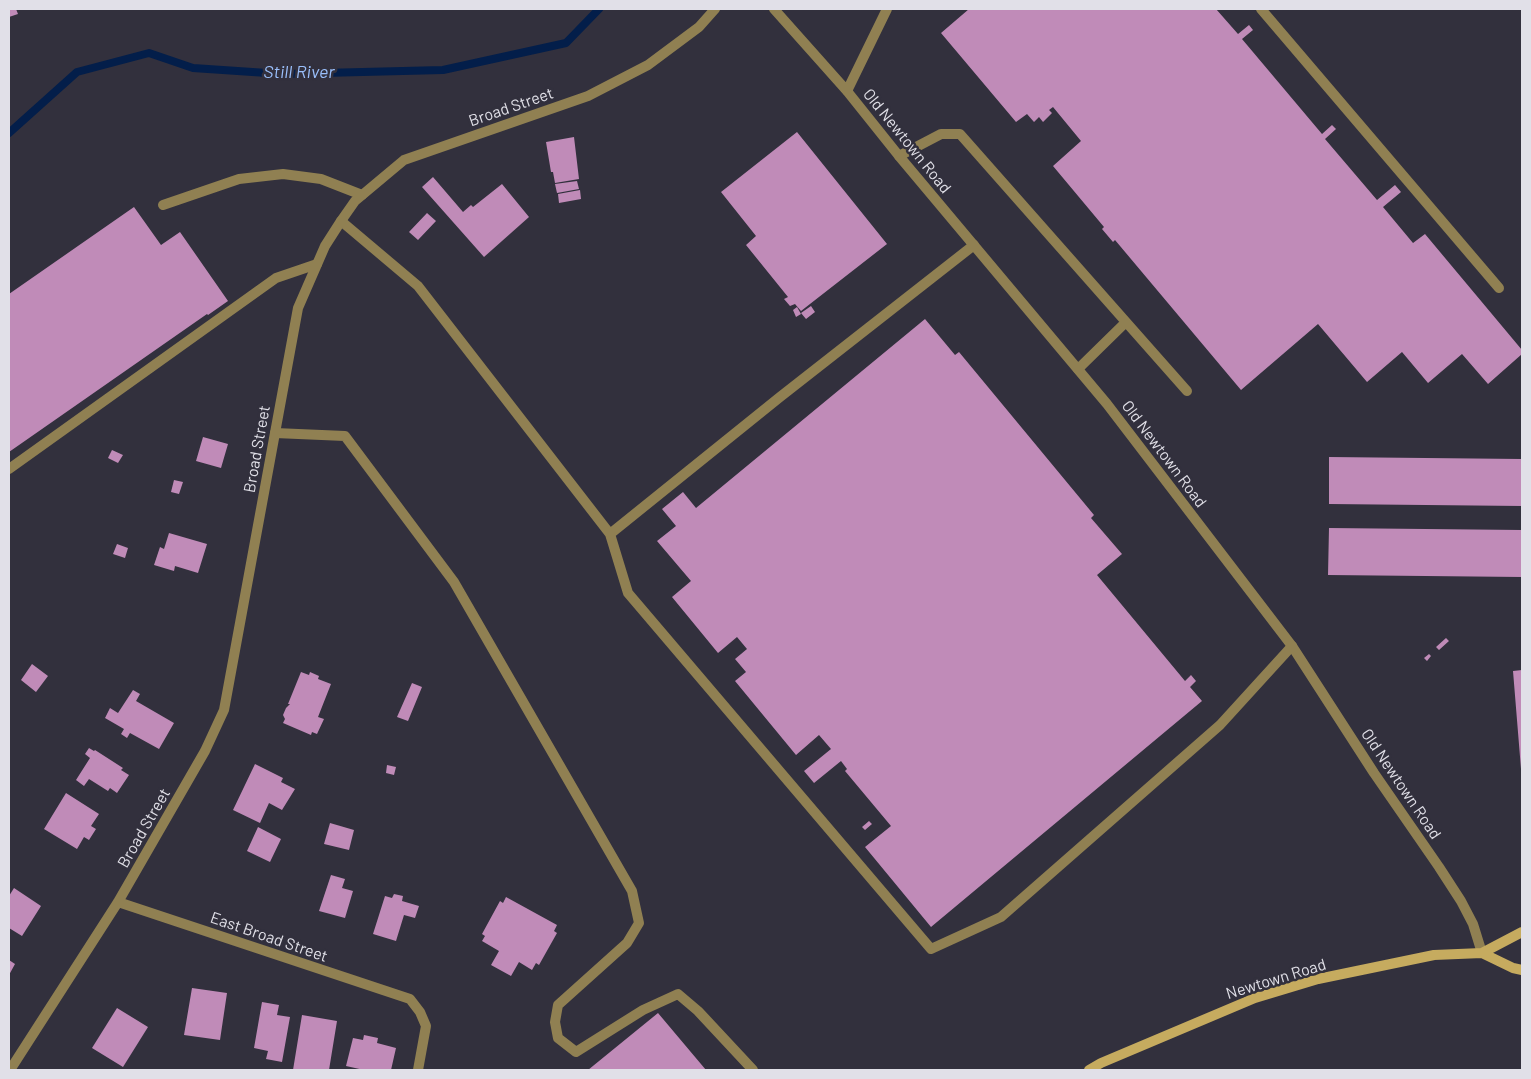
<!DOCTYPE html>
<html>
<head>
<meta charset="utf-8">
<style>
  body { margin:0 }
  #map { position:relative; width:1531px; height:1079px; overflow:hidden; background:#32303d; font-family:Barlow,sans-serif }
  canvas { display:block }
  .frame { position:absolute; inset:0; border:10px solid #e1e0e8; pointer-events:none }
</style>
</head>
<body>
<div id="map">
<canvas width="1531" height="1079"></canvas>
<div class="frame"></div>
</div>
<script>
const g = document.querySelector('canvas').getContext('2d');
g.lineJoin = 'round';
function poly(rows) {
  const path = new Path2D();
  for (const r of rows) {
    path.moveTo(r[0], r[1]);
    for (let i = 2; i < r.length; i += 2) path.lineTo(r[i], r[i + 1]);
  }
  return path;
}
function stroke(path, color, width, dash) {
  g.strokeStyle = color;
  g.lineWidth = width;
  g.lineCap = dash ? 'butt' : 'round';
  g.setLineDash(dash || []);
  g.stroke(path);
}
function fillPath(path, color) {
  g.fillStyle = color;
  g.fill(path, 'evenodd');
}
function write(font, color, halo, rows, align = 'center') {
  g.font = font + ' Barlow,sans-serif';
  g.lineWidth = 5;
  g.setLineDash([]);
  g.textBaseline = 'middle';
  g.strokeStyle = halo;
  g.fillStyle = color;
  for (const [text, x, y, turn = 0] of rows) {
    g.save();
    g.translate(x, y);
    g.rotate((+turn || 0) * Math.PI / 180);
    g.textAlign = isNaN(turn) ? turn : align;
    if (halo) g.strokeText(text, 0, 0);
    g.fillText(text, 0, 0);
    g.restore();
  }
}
stroke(poly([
  [9,133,77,72,149,53,193,68,282,74,443,70,566,43,599,9]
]), '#031e4a', 8);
fillPath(poly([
  [9,9,16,9,18,14,9,17],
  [969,9,1216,9,1238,34,1249,25,1253,30,1242,39,1322,134,1332,125,1336,129,1325,139,1377,200,1395,185,1401,192,1383,207,1413,243,1425,234,1522,350,1522,354,1488,384,1462,354,1428,383,1402,352,1367,382,1318,324,1241,390,1115,240,1113,242,1102,229,1104,227,1053,166,1081,141,1053,107,1049,110,1052,113,1043,122,1039,117,1034,122,1027,114,1016,122,941,33],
  [797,132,887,244,801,311,795,304,790,306,784,299,788,297,746,245,756,236,721,192],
  [574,137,579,179,555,183,553,172,551,172,546,142],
  [433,177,463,212,471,205,473,207,502,184,529,217,484,257,422,187],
  [577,181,579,189,557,193,555,184],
  [580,190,581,199,559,203,558,194],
  [134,207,161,245,180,232,228,301,208,315,207,314,9,452,9,294],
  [427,213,436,221,418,240,409,232],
  [811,306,815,312,806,319,801,313],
  [797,307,801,314,796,317,793,310],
  [925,319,955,355,959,352,1094,515,1091,518,1122,554,1097,575,1185,681,1191,675,1196,681,1190,687,1202,701,931,927,865,847,891,826,845,771,847,769,841,761,814,783,804,771,831,749,819,735,796,755,735,681,746,672,735,659,747,649,737,637,718,653,672,597,691,581,657,541,676,526,662,509,683,492,696,508],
  [203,437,228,444,221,468,196,461],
  [112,450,123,455,118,463,108,458],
  [1329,457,1522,459,1522,506,1329,504],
  [174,480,183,482,179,494,171,492],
  [1329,528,1522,530,1522,577,1328,575],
  [169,533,207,544,198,573,175,566,174,571,154,565,160,547,164,549],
  [117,544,128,548,125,558,113,554],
  [1446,638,1449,641,1439,650,1436,647],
  [1429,654,1431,656,1427,661,1424,658],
  [32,664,48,676,36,692,21,680],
  [1522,670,1522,769,1521,769,1513,671],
  [301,672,309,675,310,672,319,676,318,679,331,684,318,717,324,719,317,734,312,732,311,735,283,723,285,719,283,715,286,708,290,704,288,704],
  [412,683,422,687,408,721,397,717],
  [133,690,140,694,136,701,174,723,159,749,130,733,127,738,121,734,124,729,105,718,110,708,118,713],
  [89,748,94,751,95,750,123,768,121,770,129,775,117,793,110,788,108,791,89,779,84,786,76,780,90,758,85,754],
  [255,764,283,778,281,782,295,789,282,810,269,803,260,823,233,810],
  [387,765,396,767,394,775,386,773],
  [66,793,99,814,91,826,96,829,89,840,84,837,77,849,44,829],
  [869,821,872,824,865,830,862,827],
  [330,823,354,830,349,850,324,844],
  [258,827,281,839,270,862,247,851],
  [331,875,345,879,342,888,353,891,345,918,319,911],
  [14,888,41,906,22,936,9,928,9,896],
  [394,894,403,896,402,901,419,906,415,918,404,915,396,941,373,934,385,896,392,898],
  [506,897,557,925,554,931,557,933,539,965,536,963,532,970,519,962,511,976,491,965,499,951,482,941,485,936,482,934,500,901,503,903],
  [9,960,15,964,9,975],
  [192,988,227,993,220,1040,184,1035],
  [262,1002,279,1005,277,1015,290,1017,282,1062,266,1059,268,1051,254,1048],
  [117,1008,148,1027,123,1067,92,1048],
  [658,1013,706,1070,588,1070],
  [302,1015,337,1021,329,1070,293,1070],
  [364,1035,378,1038,377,1043,396,1048,391,1070,364,1070,346,1066,353,1038,363,1040]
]), '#c08bb8');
stroke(poly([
  [1261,9,1499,288],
  [899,156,941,134,960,134,1126,322,1078,369],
  [163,205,239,179,283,174,321,179,362,195],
  [341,221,418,286,610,534],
  [974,245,780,397,610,534,628,593,931,949,1001,917,1220,725,1292,646],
  [1126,322,1187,391],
  [275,433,345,436,454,582,632,891,639,923,627,943,558,1005,555,1022,558,1038,576,1052,643,1010,678,994,698,1011,753,1070],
  [9,469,276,278,317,264]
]), '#908052', 10);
stroke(poly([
  [774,9,847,91,899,156,1107,404,1292,646,1374,773,1439,867,1461,901,1473,924,1482,953],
  [847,91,887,9],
  [118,902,410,999,420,1012,426,1026,418,1070],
  [10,1070,118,902,205,751,224,710,298,308,325,246,341,221,355,201,404,160,588,96,648,65,699,27,715,9]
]), '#908052', 10);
stroke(poly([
  [1482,953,1513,968,1522,970],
  [1089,1070,1101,1063,1255,998,1318,979,1434,955,1482,953,1522,932]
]), '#c6ab5f', 10);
write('16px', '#e1e0e8', '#32303d', [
  ["Broad Street",511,107,-19],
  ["Old Newtown Road",907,141,51],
  ["Broad Street",257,449,-80],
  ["Old Newtown Road",1164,454,53],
  ["Old Newtown Road",1401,784,56],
  ["Broad Street",144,828,-60],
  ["East Broad Street",269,937,19],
  ["Newtown Road",1276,979,-17]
]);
write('italic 18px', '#9abffb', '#32303d', [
  ["Still River",299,72]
]);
</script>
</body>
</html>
